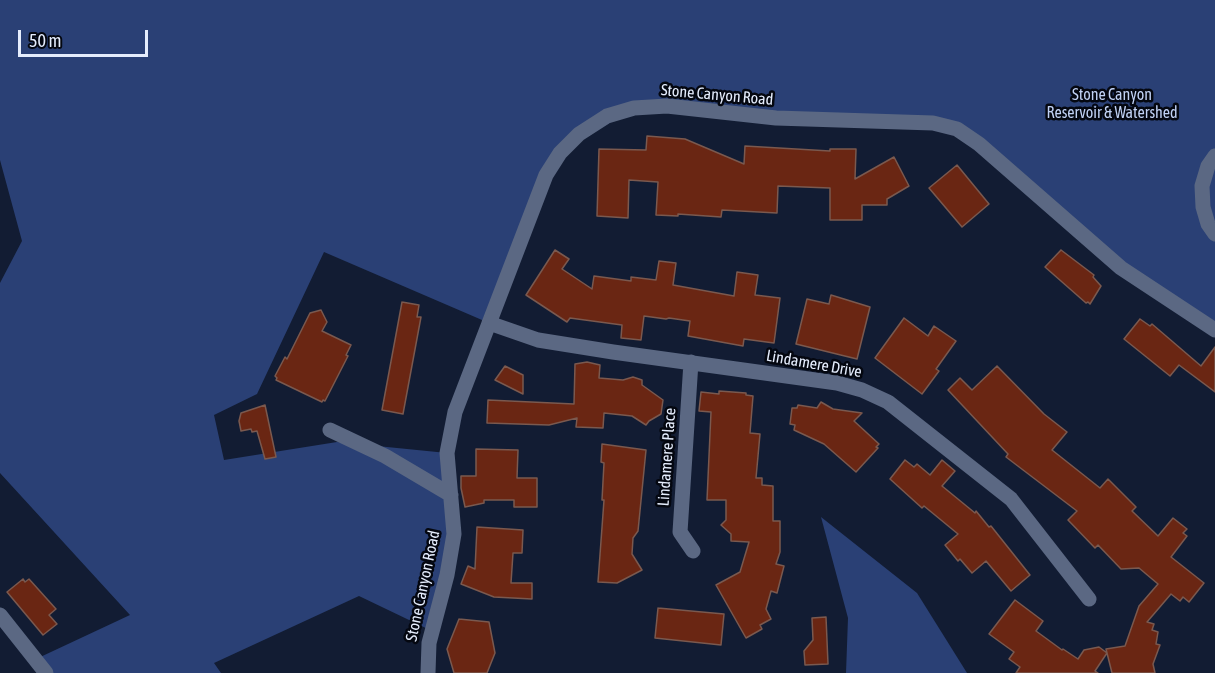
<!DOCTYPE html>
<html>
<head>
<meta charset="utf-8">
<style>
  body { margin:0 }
  #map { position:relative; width:1215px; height:673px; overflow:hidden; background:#121c33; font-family:"Asap Condensed",sans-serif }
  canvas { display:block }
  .scale { position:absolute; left:18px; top:30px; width:130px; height:27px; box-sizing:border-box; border:3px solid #e5edfd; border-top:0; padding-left:8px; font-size:18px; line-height:21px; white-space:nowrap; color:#e5edfd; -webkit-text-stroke:4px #040710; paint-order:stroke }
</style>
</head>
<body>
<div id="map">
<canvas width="1215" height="673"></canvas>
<div class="scale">50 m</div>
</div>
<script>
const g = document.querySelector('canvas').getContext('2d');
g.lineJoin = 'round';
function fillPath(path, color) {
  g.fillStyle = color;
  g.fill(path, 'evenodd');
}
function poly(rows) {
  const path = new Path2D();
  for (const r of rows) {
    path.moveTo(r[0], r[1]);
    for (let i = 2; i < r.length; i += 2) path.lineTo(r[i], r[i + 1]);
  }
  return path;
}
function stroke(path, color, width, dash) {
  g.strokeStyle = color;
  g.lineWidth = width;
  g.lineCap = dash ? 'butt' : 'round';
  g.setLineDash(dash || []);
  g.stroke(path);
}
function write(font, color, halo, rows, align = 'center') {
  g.font = font + ' "Asap Condensed",sans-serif';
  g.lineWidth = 5;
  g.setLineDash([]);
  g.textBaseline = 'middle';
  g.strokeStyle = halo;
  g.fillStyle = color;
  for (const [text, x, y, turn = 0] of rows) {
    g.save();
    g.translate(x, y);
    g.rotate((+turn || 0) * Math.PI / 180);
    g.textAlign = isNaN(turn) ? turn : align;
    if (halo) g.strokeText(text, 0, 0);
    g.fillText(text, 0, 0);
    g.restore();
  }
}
fillPath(poly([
  [0,0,1215,0,1215,330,1168,300,957,129,634,108,560,153,489,323,324,252,257,394,214,415,224,460,337,442,447,453,454,534,432,631,359,596,214,663,221,673,46,673,36,659,130,615,0,473,0,283,22,241,0,160],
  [821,517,917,593,967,673,846,673,848,618]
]), '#2a4075');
const building = poly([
  [647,136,685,139,744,164,745,146,830,151,830,149,856,149,855,179,894,157,909,186,887,199,887,205,862,205,862,220,830,220,830,188,778,186,777,213,722,210,721,217,678,214,678,216,656,215,658,182,629,180,628,218,597,216,599,149,646,150,647,136],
  [957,165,989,204,962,227,929,188,957,165],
  [555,250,569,259,562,269,592,289,594,276,631,281,631,277,656,280,659,261,676,263,673,285,734,296,737,272,758,275,755,295,780,298,774,343,744,339,743,346,688,336,690,321,669,318,666,319,644,316,641,340,621,338,622,325,570,318,567,322,526,295,555,250],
  [1061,250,1094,275,1093,277,1101,286,1090,304,1088,302,1086,303,1045,267,1061,250],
  [831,295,870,307,857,359,796,344,807,299,829,304,831,295],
  [402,302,419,305,417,317,421,317,403,414,382,410,402,302],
  [321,310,327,322,322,331,351,345,346,355,348,356,325,401,323,400,322,402,276,380,277,378,275,376,285,357,287,359,310,313,321,310],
  [904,318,928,336,934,326,956,341,936,369,939,371,922,394,875,358,904,318],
  [1140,319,1150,326,1152,324,1201,366,1215,347,1215,392,1179,365,1170,376,1124,339,1140,319],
  [587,362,600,365,599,378,623,380,633,377,642,380,642,385,663,400,661,414,649,421,646,425,632,416,604,413,603,428,576,427,577,418,549,425,487,423,488,400,574,404,575,364,587,362],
  [505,366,523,375,523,394,495,380,505,366],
  [997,366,1044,414,1067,432,1052,450,1100,488,1108,479,1136,507,1132,511,1158,536,1173,518,1187,529,1183,533,1187,536,1171,557,1204,583,1189,602,1183,597,1180,601,1171,594,1147,622,1154,624,1152,630,1158,632,1156,644,1160,645,1153,664,1155,673,1112,673,1106,649,1125,646,1139,606,1158,584,1139,568,1121,569,1098,545,1095,548,1068,520,1077,511,1006,457,1008,454,948,390,960,378,972,390,997,366],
  [719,391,746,393,746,395,753,396,750,433,760,434,756,478,762,478,762,485,773,486,773,521,780,521,780,552,776,564,784,566,777,593,771,591,766,609,771,619,760,625,762,629,746,638,716,585,740,572,749,542,731,541,731,534,721,525,726,520,726,500,707,500,711,412,699,411,701,392,719,394,719,391],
  [821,402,833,409,862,413,854,421,879,444,876,447,878,448,856,472,824,444,794,430,795,425,790,424,792,408,797,408,798,405,817,408,821,402],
  [265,405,276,457,265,459,257,431,252,432,251,429,241,431,239,421,241,413,265,405],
  [602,444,646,450,638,531,633,538,632,554,642,570,617,583,598,582,604,500,602,500,604,463,601,462,602,444],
  [476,449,518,450,517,478,537,478,537,507,514,507,514,500,484,500,484,503,465,507,461,488,461,476,476,476,476,449],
  [905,460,914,467,917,464,930,475,942,460,955,471,942,486,975,513,976,511,989,527,991,526,1030,575,1011,591,986,561,972,573,960,559,958,561,945,545,958,534,924,506,922,508,890,479,905,460],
  [477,527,523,530,522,553,513,553,511,583,532,583,532,599,494,597,461,584,468,566,475,569,477,527],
  [23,579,25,582,29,579,56,609,49,615,57,624,43,635,7,592,23,579],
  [1015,600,1043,621,1036,631,1062,650,1063,649,1078,659,1084,650,1099,647,1107,653,1095,671,1098,673,1016,673,1020,667,1009,659,1014,652,989,634,1015,600],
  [658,608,724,614,721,645,655,638,658,608],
  [826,617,828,664,805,665,804,651,813,640,812,618,826,617],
  [459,619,489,622,495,653,487,673,454,673,447,649,459,619]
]);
fillPath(building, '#6a2613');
stroke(building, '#7a594f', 1.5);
stroke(poly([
  [1215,156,1208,166,1202,186,1203,207,1208,224,1215,234],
  [489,323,538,340,613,352,837,383,862,390,888,402,1011,499,1089,599],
  [691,362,680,532,693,551],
  [330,430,385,456,451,495],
  [0,615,46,673],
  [428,673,429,643,447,575,454,534,447,453,455,412,546,175,560,153,579,134,607,116,634,108,667,106,776,118,933,123,957,129,979,144,1121,268,1215,330]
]), '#5b6883', 15);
write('16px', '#e5edfd', '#040710', [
  ["Stone Canyon Road",717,95,5],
  ["Lindamere Drive",814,364,10],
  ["Lindamere Place",667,457,-86],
  ["Stone Canyon Road",423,586,-78]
]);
write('16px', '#c1d2f5', '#040710', [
  ["Stone Canyon",1112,95],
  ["Reservoir & Watershed",1112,113]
]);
</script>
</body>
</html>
